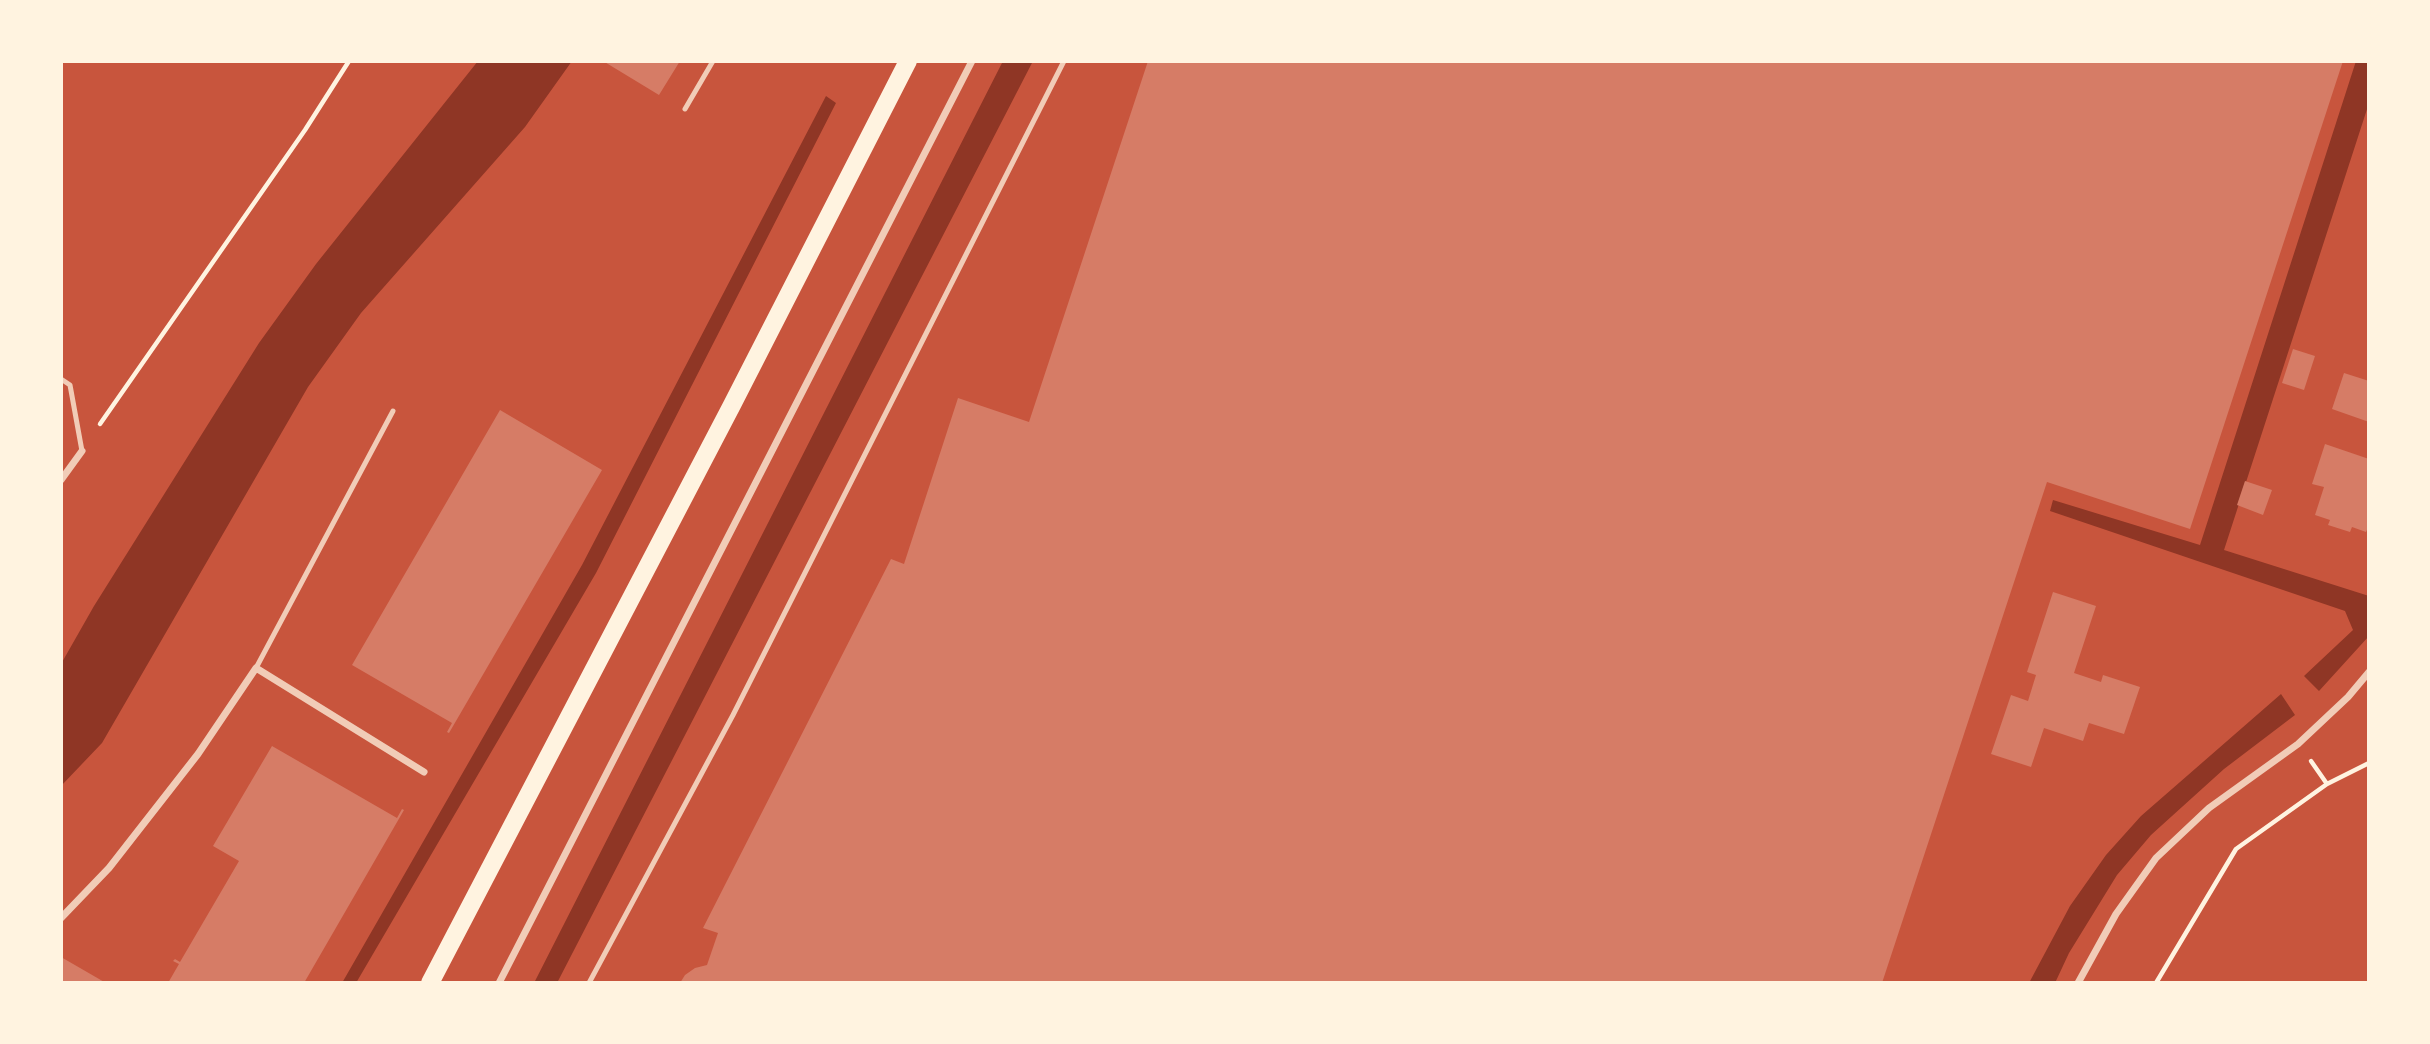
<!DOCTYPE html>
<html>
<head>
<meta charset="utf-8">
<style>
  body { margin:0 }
  #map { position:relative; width:2430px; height:1044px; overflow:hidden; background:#c8553d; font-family:Raleway,sans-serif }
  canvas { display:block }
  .frame { position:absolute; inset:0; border:63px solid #fff3e0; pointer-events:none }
</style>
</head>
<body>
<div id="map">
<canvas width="2430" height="1044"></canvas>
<div class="frame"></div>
</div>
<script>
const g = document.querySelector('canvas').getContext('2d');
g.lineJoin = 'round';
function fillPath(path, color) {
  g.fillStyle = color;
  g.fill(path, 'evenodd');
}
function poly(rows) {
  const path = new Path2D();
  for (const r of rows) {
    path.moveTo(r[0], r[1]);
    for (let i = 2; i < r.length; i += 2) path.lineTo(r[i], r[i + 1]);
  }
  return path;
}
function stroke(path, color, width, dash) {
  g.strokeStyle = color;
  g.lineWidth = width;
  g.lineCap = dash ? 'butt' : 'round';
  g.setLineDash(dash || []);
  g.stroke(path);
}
fillPath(poly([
  [478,61,572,61,525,127,361,313,308,387,102,743,61,786,61,664,94,606,259,343,316,264],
  [1003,61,1033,61,557,983,534,983],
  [2356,61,2369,61,2369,103,2224,550,2369,596,2369,636,2319,691,2304,676,2353,630,2345,611,2050,511,2053,500,2200,545],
  [826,96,836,103,596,573,356,983,342,983,582,565],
  [2281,694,2295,715,2224,769,2151,835,2117,875,2069,953,2055,983,2029,983,2070,906,2106,855,2141,816]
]), '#8f3625');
fillPath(poly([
  [603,61,680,61,659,95],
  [1148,61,2343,61,2190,529,2047,482,1882,983,680,983,685,975,695,968,707,965,718,933,703,928,891,559,904,564,958,398,1029,422],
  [2293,349,2315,356,2304,390,2282,383],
  [2344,373,2369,381,2369,422,2332,409],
  [500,410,602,470,449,733,447,732,452,723,352,665],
  [2325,444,2369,459,2369,525,2366,532,2352,527,2350,532,2328,525,2330,520,2315,515,2324,487,2312,484],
  [2245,481,2272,490,2263,515,2237,505],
  [2053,592,2096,606,2074,673,2101,682,2103,675,2140,687,2124,734,2089,723,2083,741,2044,728,2031,767,1991,754,2011,695,2028,701,2036,675,2027,672],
  [272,746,397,818,402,809,404,810,304,983,168,983,179,964,173,961,175,959,180,962,239,861,213,846],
  [61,957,106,983,61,983]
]), '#d67c66');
stroke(poly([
  [100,424,305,130,349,61],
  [2311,761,2327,784,2369,763],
  [2156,983,2236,849,2327,784]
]), '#fff3e0', 4.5);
stroke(poly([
  [685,109,713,61],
  [61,379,70,385,82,451],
  [256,668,393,411],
  [589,983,733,715,1064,61]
]), '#f1ccb7', 5);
stroke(poly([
  [61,480,82,451],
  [61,918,109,868,198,754,256,668,424,772],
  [499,983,972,61],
  [2078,983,2116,914,2156,858,2209,808,2298,744,2348,697,2369,672]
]), '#f1ccb7', 7);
stroke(poly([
  [430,983,732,405,908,61]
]), '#fff3e0', 18);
</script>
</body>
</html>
